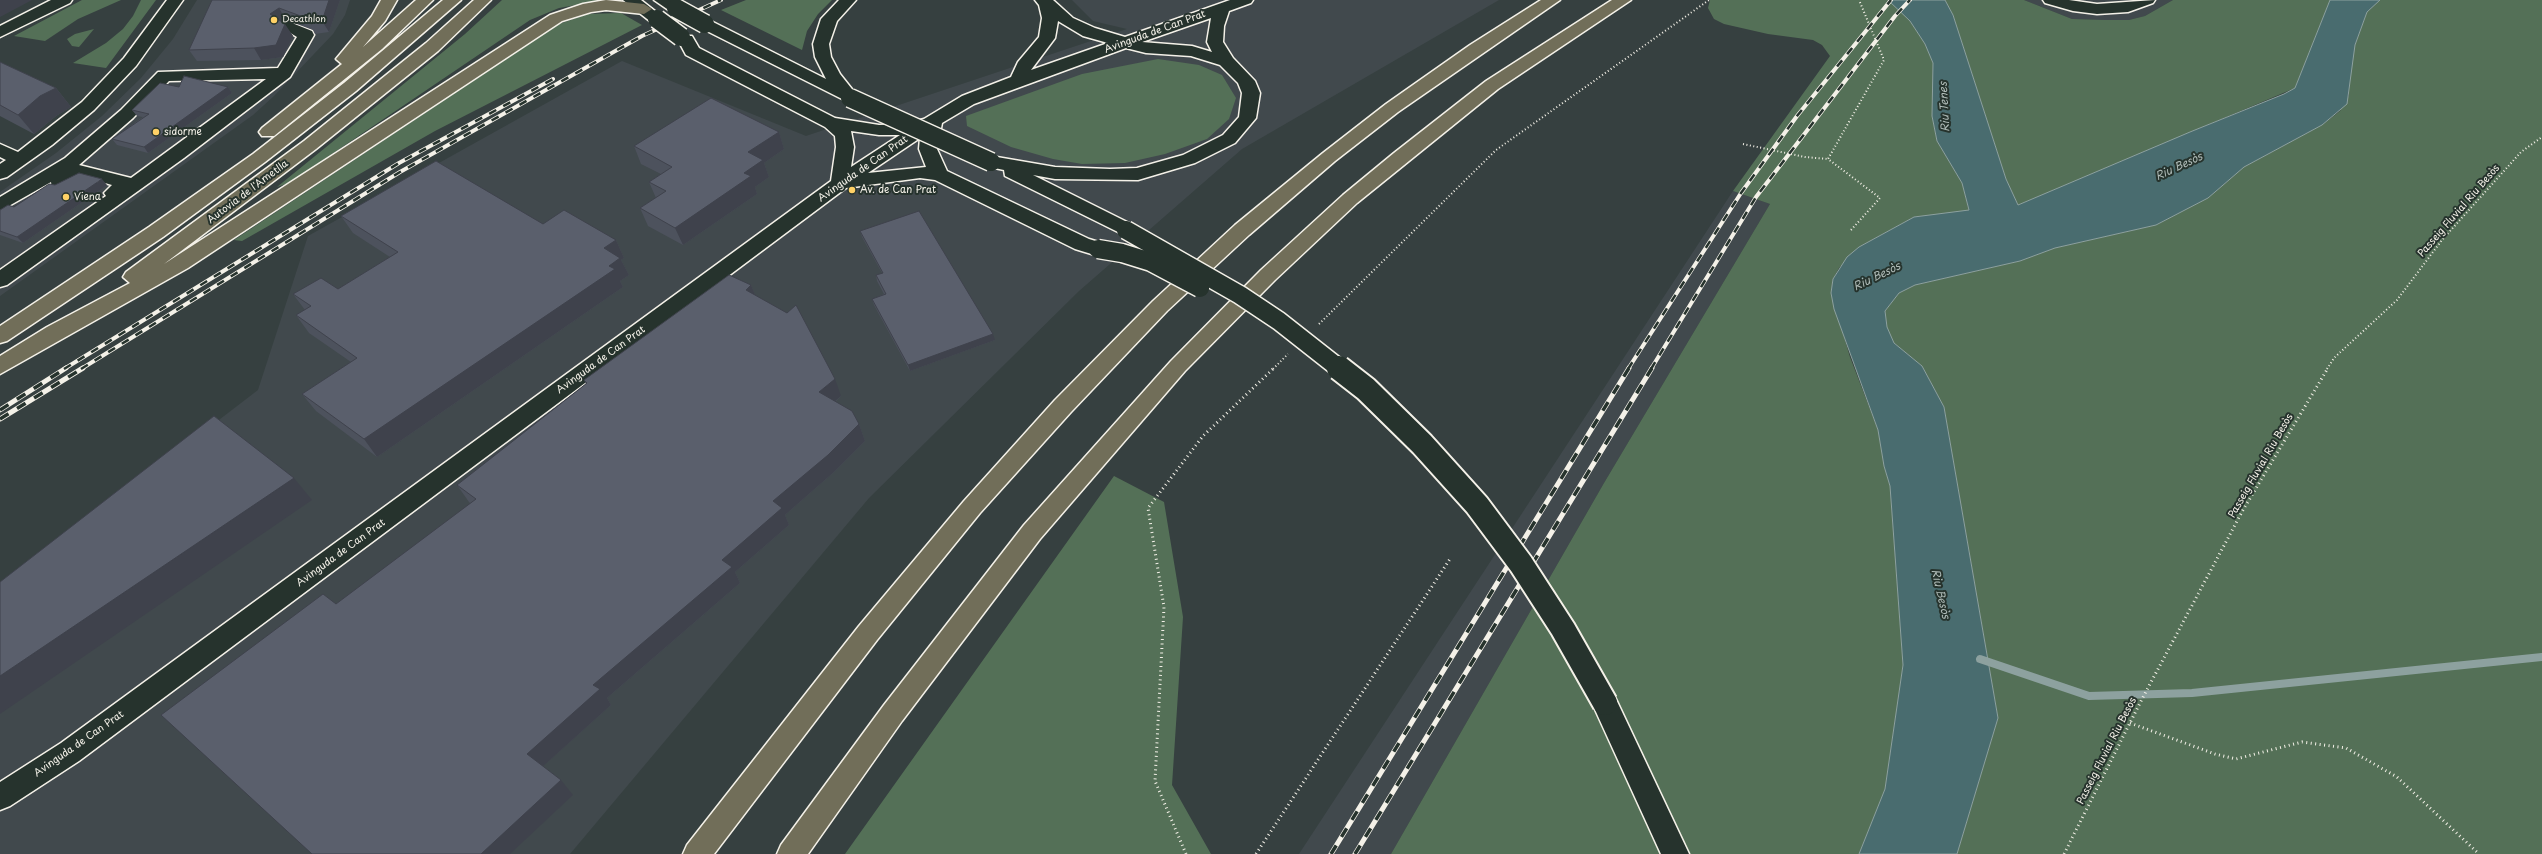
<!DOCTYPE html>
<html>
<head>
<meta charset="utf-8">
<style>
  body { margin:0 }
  canvas { display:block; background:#364040 }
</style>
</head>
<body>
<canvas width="2542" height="854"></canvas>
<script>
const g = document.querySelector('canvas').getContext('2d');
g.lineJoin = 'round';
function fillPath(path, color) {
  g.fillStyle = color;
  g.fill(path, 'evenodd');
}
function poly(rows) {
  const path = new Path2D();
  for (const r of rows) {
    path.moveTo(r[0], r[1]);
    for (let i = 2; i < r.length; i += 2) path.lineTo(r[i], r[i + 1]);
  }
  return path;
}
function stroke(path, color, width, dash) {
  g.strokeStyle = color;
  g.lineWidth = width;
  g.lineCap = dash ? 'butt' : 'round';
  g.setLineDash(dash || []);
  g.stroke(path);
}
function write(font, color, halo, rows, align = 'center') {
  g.font = font + ' "Playpen Sans",sans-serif';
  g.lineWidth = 4;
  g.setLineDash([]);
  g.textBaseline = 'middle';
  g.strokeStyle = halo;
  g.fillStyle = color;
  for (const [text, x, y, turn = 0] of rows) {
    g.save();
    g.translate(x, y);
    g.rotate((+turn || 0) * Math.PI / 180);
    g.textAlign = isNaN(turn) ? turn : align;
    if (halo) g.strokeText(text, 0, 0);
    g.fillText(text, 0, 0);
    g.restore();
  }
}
fillPath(poly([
  [197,0,350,0,345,15,333,34,274,96,253,115,0,296,0,192,56,153,102,116,141,78,173,39],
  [1072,0,1499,0,1242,149,1079,291,869,498,570,854,0,854,0,588,258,390,308,236,622,61,806,136,1127,29,1093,21],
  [2024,0,2173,0,2145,16,2129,20,2106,20,2072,19],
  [1733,191,1770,204,1604,483,1391,854,1299,854]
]), '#41494d');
fillPath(poly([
  [82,0,121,0,78,19,45,41,14,36],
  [141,0,156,0,106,68,73,63,106,43,123,29,133,16],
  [502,0,605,0,559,8,530,20,289,183,277,187,465,34],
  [746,0,832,0,818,14,807,31,802,50,721,10],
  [1710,0,1888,0,1910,21,1925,44,1933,63,1932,116,1937,141,1962,183,1969,211,1914,217,1859,247,1839,268,1833,279,1831,293,1850,357,1878,430,1884,466,1890,486,1903,665,1885,789,1859,854,1391,854,1604,483,1770,204,1733,191,1830,56,1822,45,1813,40,1768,34,1724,24,1714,19,1708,8],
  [1945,0,2024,0,2072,19,2106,20,2129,20,2145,16,2173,0,2330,0,2295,88,2018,205,2006,179,1953,15],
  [2380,0,2542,0,2542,854,1957,854,1998,718,1944,407,1922,366,1894,343,1887,328,1885,311,1899,293,1915,285,2020,261,2055,248,2156,225,2208,198,2244,167,2322,125,2340,111,2349,95,2349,77,2355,45,2367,12],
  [621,13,642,25,435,131,242,241,234,240,559,24,588,14],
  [94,29,79,47,72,46,67,39,75,34],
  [1158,59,1199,65,1222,75,1236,98,1229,119,1207,139,1165,154,1125,163,1082,164,1053,159,1011,147,967,126,966,116,1082,74],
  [1114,476,1164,502,1183,617,1172,785,1211,854,845,854]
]), '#547057');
const water = poly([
  [1888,0,1945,0,1953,15,2006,179,2018,205,2190,132,2284,94,2295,88,2330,0,2380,0,2367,12,2355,45,2347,104,2322,125,2244,167,2208,198,2156,225,2055,248,2020,261,1915,285,1899,293,1885,311,1887,327,1894,343,1922,366,1944,407,1998,718,1957,854,1859,854,1885,789,1903,665,1890,486,1884,466,1878,430,1834,309,1831,293,1833,279,1847,257,1859,247,1914,217,1969,210,1962,183,1937,141,1932,116,1933,63,1925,44,1910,21,1888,0]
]);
fillPath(water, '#496c6f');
stroke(water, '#8da19f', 1);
stroke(poly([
  [1980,659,2089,696,2192,693,2542,657]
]), '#8da19f', 8);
const minor = poly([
  [51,0,72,0,70,3,0,37,0,26,51,0],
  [167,0,183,0,136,66,94,110,52,145,7,177,0,179,0,164,6,160,0,157,0,144,18,152,82,102,124,58,167,0],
  [623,0,641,0,665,19,663,22,651,22,623,0],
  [654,0,674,0,684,8,682,11,670,11,654,0],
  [839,0,856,0,837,21,829,44,831,57,840,74,859,98,856,102,850,103,699,27,697,24,699,21,711,21,826,79,815,57,813,44,821,19,839,0],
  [1035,0,1053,0,1073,18,1095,28,1125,37,1230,0,1253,0,1251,3,1229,11,1224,26,1223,42,1233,58,1255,81,1260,93,1256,118,1235,143,1195,163,1138,180,1055,179,1033,175,1133,225,1136,230,1133,235,1126,236,1005,176,1004,170,985,166,982,162,985,158,991,156,1055,167,1110,169,1137,168,1183,155,1223,135,1239,117,1242,93,1238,83,1220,65,1191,56,1146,53,1126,48,974,104,942,123,937,149,947,171,1089,239,1105,244,1108,249,1105,254,1098,256,1075,249,935,180,920,178,846,188,79,761,10,806,0,810,0,782,61,743,831,181,836,147,835,136,825,127,686,55,678,40,680,36,692,36,699,48,835,118,879,125,904,124,924,119,962,96,1011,77,1018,62,1039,37,1042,18,1039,5,1035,0],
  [1211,18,1207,42,1212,52,1192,46,1142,42,1211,18],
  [1058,21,1083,36,1108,43,1031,70,1055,38,1058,21],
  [851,131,879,135,900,135,851,167,854,147,851,131],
  [920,138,919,149,926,167,868,173,920,138],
  [2043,0,2069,0,2097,4,2155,0,2153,3,2128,12,2097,14,2073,11,2045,3,2043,0],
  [287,21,312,31,314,35,290,77,184,158,7,285,0,287,0,270,106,196,104,193,112,185,84,177,59,190,52,188,51,182,0,211,0,197,65,158,121,110,158,72,278,68,297,37,279,26,287,21],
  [266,79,131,178,79,165,133,118,169,81,266,79],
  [1605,692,1614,695,1689,854,1661,854,1592,703,1596,695,1605,692]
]);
const highway = poly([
  [381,0,397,0,385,21,363,47,416,0,433,0,382,49,274,136,262,136,259,132,262,128,342,64,336,59,372,16,381,0],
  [443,0,461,0,356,91,265,162,163,237,7,341,0,343,0,326,149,227,253,154,344,83,443,0],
  [474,0,491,0,438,51,316,149,164,264,550,15,583,4,606,0,644,4,652,9,644,14,606,10,591,12,562,21,188,268,0,374,0,356,47,327,130,283,123,277,126,272,304,141,426,43,474,0],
  [1541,0,1560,0,1398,112,1335,161,1249,235,1167,311,1071,412,980,513,877,640,714,854,683,854,687,845,859,626,964,501,1055,400,1153,301,1235,225,1323,153,1386,104,1470,45,1541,0],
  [1612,0,1631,0,1498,89,1357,203,1275,280,1185,371,1040,539,902,721,808,854,777,854,781,845,884,705,1024,525,1171,361,1261,270,1343,195,1394,153,1486,81,1612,0]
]);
stroke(minor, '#f4f1e8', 3);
stroke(highway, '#f4f1e8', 3);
stroke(poly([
  [1743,144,1805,157,1828,159],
  [1851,230,1880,198,1828,159,1884,60,1859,0],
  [1319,324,1496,150,1709,0],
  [1273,369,1288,354],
  [2327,369,2334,358,2397,300,2442,240,2521,152,2542,137]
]), '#f4f1e8', 2, [1, 2.5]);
stroke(poly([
  [2130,723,2215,754,2236,759,2302,742,2346,748,2397,777,2479,854],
  [1186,854,1155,781,1164,607,1148,508,1203,436,1274,368],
  [1256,854,1450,559],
  [2064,854,2142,699,2243,510,2328,368]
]), '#f4f1e8', 3, [1, 3.5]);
fillPath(minor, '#26332d');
fillPath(highway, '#716e59');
const railFar1 = poly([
  [64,369,399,163,553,79],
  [81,369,400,172,642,36,721,0],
  [1628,369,1741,193,1797,116,1891,0],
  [1651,369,1756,197,1895,16,1910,0]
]);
const rail = poly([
  [0,410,66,368],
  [0,419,83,368],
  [1331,854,1629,368],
  [1355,854,1652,368]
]);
stroke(railFar1, '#f4f1e8', 4);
stroke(rail, '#f4f1e8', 5);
stroke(railFar1, '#26332d', 2.5, [8]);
stroke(rail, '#26332d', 3.5, [10]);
const minorBridgeFar1 = poly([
  [676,8,705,24],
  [657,19,681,37],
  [850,98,991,162],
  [1126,230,1240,295,1279,321,1340,369],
  [1098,249,1122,253,1151,262,1200,288]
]);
const minorBridge = poly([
  [1339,368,1366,389,1422,444,1477,505,1521,564,1563,629,1605,703]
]);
stroke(minorBridgeFar1, '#f4f1e8', 21, []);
stroke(minorBridge, '#f4f1e8', 28, []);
stroke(minorBridgeFar1, '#26332d', 18);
stroke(minorBridge, '#26332d', 24);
fillPath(poly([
  [212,0,340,0,329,32,315,34,313,30,286,20,282,22,293,36,283,57,261,60,197,61,189,50],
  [0,62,56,88,71,107,56,116,34,134,0,116],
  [179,87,228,87,232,93,148,153,117,145,112,139,143,117,137,116,132,110],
  [779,132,784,149,764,163,769,177,755,187,757,194,683,245,648,226,640,208,656,198,649,182,661,174,641,164,634,146],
  [55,185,107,185,23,243,0,235,0,210,14,207],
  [341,216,543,224,616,240,624,258,621,260,629,275,620,281,623,287,377,457,316,411,302,394,351,362,309,333,296,315,305,310,293,294,338,289,390,257,353,233],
  [860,231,995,340,910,371,874,305,872,299,884,294,877,281,876,275,882,273,862,237],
  [751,285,755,295,841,396,835,402,859,424,865,441,834,472,785,515,789,525,735,572,740,583,607,698,611,705,543,766,573,795,336,604,471,504,469,502,457,485,586,384,584,380]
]), '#4d525d');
fillPath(poly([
  [0,0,32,0,0,17],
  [329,0,340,0,329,32,322,21],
  [279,8,286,20,278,26,270,14],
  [285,24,293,36,283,57,261,60,254,48],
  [228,87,232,93,148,153,144,147],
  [56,88,71,107,56,116,34,134,18,115,40,96],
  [779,132,784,149,764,163,769,177,755,187,757,194,683,245,675,228,744,173,748,152],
  [102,179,107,185,23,243,17,237],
  [616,240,624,258,621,260,629,275,620,281,623,287,377,457,364,439,609,266,604,248],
  [751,285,758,302,746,290],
  [993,334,995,340,910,371,908,365],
  [835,379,841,396,825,410,819,392],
  [859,424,865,441,834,472,785,515,789,525,735,572,740,583,607,698,611,705,540,769,527,754,593,685,722,560,773,501],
  [294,478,312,500,0,714,0,676],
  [561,780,573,795,510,854,481,854]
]), '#3f424c');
const building = poly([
  [212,0,329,0,322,21,308,22,306,18,279,8,270,14,285,24,276,45,254,48,189,50,212,0],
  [0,62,56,88,40,96,18,115,0,105,0,62],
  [184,76,228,87,144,147,112,139,149,114,132,110,160,83,179,87,184,76],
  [711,98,779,132,748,152,763,160,744,173,751,176,675,228,640,208,666,191,649,182,672,167,634,146,711,98],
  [436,161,543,224,564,210,616,240,604,248,620,258,609,266,615,269,364,439,302,394,357,358,296,315,311,306,293,294,321,278,338,289,398,252,341,216,436,161],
  [79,173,102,179,17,237,0,231,0,210,8,205,14,207,49,184,55,185,79,173],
  [919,211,993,334,908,365,872,299,886,294,876,275,883,273,860,231,919,211],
  [729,275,751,285,746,290,787,313,796,305,835,379,819,392,852,411,859,424,828,455,773,501,782,508,722,560,732,567,593,685,600,689,527,754,561,780,481,854,312,854,161,715,323,594,336,604,476,499,457,485,587,383,584,380,729,275],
  [214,416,294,478,0,676,0,582,214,416]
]);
fillPath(building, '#5a5f6c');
stroke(building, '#3f424c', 1);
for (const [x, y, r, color] of [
  [274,20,4,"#ffd166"],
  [156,132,4,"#ffd166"],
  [852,190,4,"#ffd166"],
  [66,197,4,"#ffd166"]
]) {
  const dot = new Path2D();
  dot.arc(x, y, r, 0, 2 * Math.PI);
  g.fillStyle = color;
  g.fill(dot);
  stroke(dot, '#26332d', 1.5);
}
write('9px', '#f4f1e8', '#26332d', [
  ["Decathlon",282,20]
], 'left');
write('10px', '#f4f1e8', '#26332d', [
  ["Avinguda de Can Prat",1155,32,-20],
  ["Avinguda de Can Prat",863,169,-35],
  ["Autovia de l'Ametlla",248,192,-37],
  ["Passeig Fluvial Riu Besòs",2459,211,-49],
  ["Avinguda de Can Prat",601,360,-36],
  ["Passeig Fluvial Riu Besòs",2261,466,-60],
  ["Avinguda de Can Prat",341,553,-36],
  ["Avinguda de Can Prat",79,744,-35],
  ["Passeig Fluvial Riu Besòs",2107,751,-63]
]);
write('10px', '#f4f1e8', '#26332d', [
  ["sidorme",164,132],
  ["Av. de Can Prat",860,190],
  ["Viena",74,197]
], 'left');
write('italic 11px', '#b0bcb8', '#26332d', [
  ["Riu Tenes",1945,107,-93],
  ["Riu Besòs",2179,167,-25],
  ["Riu Besòs",1877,277,-26],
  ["Riu Besòs",1940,594,77]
]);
</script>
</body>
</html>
